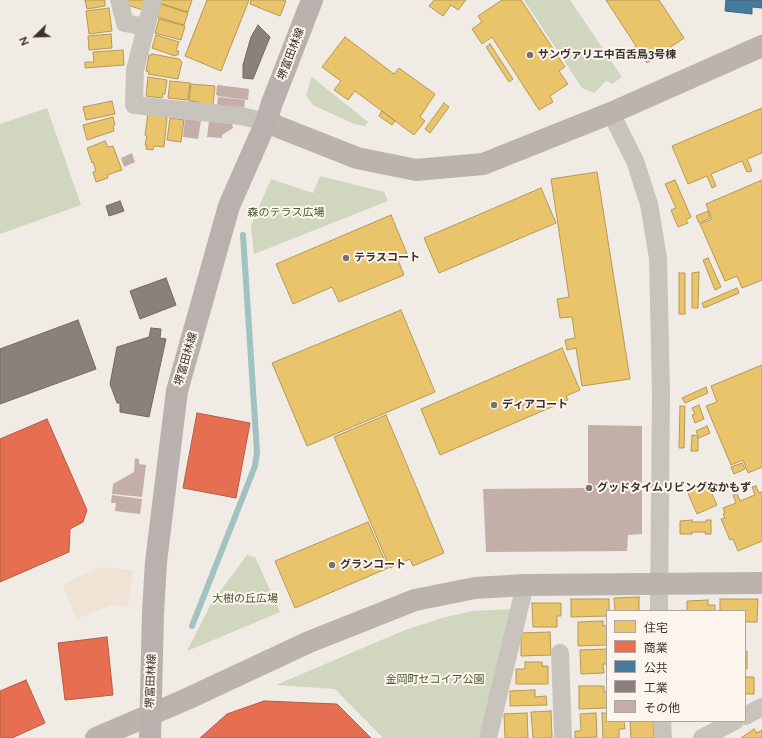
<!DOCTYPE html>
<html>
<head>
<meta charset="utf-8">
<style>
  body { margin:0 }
  #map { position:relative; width:762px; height:738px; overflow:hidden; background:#f0ebe5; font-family:Raleway,"Noto Sans JP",sans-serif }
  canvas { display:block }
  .legend { position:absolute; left:606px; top:610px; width:140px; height:112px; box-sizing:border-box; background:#fbf5ee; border:1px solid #aea6a0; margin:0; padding:5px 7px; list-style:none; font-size:12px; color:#3b302b }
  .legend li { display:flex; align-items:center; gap:8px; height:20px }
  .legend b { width:20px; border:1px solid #aea6a0 }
  .north { position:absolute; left:16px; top:16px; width:40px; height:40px; -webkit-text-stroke:3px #fbf5ee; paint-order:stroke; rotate:247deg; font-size:11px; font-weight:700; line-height:16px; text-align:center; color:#3b302b }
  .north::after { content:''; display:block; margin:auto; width:14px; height:18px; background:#3b302b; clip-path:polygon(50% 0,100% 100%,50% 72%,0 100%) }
</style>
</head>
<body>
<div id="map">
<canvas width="762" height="738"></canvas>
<ul class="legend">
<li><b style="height:11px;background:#e9c46a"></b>住宅</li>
<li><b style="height:11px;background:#e76f51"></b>商業</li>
<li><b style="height:11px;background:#457b9d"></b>公共</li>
<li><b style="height:11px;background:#8a817c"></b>工業</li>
<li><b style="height:11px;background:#c3afa7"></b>その他</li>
</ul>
<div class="north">N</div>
</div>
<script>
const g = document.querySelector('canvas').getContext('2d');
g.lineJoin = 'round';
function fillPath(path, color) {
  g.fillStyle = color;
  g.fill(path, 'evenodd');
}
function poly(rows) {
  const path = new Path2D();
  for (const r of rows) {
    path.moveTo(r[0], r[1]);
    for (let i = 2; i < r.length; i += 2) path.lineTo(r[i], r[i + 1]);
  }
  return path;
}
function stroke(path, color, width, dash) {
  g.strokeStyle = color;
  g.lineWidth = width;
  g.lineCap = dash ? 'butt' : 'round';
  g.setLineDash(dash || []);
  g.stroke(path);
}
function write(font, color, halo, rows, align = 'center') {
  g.font = font + ' Raleway,"Noto Sans JP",sans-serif';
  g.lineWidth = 4;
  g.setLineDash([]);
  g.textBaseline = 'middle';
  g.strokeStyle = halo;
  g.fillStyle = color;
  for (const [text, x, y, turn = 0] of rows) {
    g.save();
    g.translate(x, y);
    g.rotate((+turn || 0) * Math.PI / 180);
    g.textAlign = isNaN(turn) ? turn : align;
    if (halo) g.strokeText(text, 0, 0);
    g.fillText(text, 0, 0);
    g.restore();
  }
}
fillPath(poly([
  [524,0,570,0,622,77,612,84,606,81,594,93,582,88],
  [312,76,312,77,368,122,365,126,354,124,313,105,306,96],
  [47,108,81,205,0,234,0,124],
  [320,176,384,192,388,201,254,254,251,225,271,179,313,193],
  [247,555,255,557,280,612,187,651,212,602],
  [513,609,480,738,383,738,335,689,276,685,405,630,442,618,473,611]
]), '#d1d6bf');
fillPath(poly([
  [101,567,133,570,128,607,111,605,77,619,64,589,65,583]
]), '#eee3d5');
const homes = poly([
  [85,0,105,0,105,6,87,9,85,0],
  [125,0,146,0,143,10,124,4,125,0],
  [160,0,192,0,188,12,159,3,160,0],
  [207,0,249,0,221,71,185,56,207,0],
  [251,0,284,0,286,1,280,16,250,4,251,0],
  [434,0,466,0,458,10,451,5,443,16,429,6,434,0],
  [502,0,521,0,565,67,559,71,568,84,550,96,553,102,539,110,492,37,482,44,472,29,482,22,478,16,502,0],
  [606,0,659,0,684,38,647,63,640,53,630,59,626,53,636,46,606,0],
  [161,4,188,13,184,25,157,17,161,4],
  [109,8,112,31,89,34,86,11,109,8],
  [159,19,185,26,181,40,155,33,159,19],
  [111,34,112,48,89,50,88,36,111,34],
  [156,35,179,42,176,51,179,51,178,55,176,55,175,56,152,48,156,35],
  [345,37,394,74,399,68,435,94,420,117,425,121,414,135,355,91,348,100,334,90,341,81,322,67,345,37],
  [490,44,513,79,509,82,486,47,490,44],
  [123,50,124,65,85,68,85,62,94,62,93,52,123,50],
  [152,54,179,59,182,62,178,79,148,74,149,72,146,71,149,55,152,55,152,54],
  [148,77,167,80,165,94,163,94,162,98,146,96,148,77],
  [170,81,190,83,188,100,168,98,170,81],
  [191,84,215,86,213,106,199,104,199,102,189,101,191,84],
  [112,101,115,114,86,120,83,107,112,101],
  [444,103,449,107,430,133,425,129,444,103],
  [762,108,762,153,747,159,752,171,747,172,742,161,711,174,716,186,712,188,707,176,688,184,672,146,762,108],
  [382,111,395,121,392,125,379,116,382,111],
  [148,114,167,117,164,147,154,146,153,150,146,149,147,145,145,145,147,136,145,135,148,114],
  [113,117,115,125,113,126,114,131,87,140,83,125,113,117],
  [170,118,184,120,181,142,167,140,170,118],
  [105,141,108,147,113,146,122,170,107,175,108,178,96,182,93,172,96,171,93,162,92,163,87,148,105,141],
  [597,172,630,379,582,386,576,348,567,350,565,340,575,338,572,317,560,318,557,299,569,297,551,179,597,172],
  [675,180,691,217,686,220,688,223,678,227,671,210,676,208,665,184,675,180],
  [762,180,762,280,742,288,737,276,725,281,700,224,712,219,706,204,762,180],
  [541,188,556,223,439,273,424,238,541,188],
  [708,211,710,218,699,223,696,216,708,211],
  [391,215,408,256,398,260,404,275,339,302,332,287,293,304,276,264,391,215],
  [708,258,721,287,715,290,703,260,708,258],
  [699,272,698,308,692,308,692,273,699,272],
  [679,273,685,273,685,314,679,314,679,273],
  [737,288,739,293,704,308,702,303,737,288],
  [401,310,435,392,307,446,272,363,401,310],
  [562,348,580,390,566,396,568,400,440,455,421,409,562,348],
  [762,365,762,467,748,473,743,460,731,465,706,406,717,402,711,386,762,365],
  [706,387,708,393,685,403,682,398,706,387],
  [699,405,704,419,695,423,692,415,695,414,692,408,699,405],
  [680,406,685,406,684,448,679,448,680,406],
  [386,415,444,553,413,566,410,559,390,568,334,437,386,415],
  [707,426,710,433,699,438,698,437,698,451,691,451,692,435,698,436,696,431,707,426],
  [742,463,745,469,734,474,731,467,742,463],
  [708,485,717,505,697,514,687,491,697,487,698,489,708,485],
  [756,486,759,493,762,492,762,541,738,551,733,539,730,540,721,519,725,518,723,514,725,513,723,508,736,503,733,495,737,493,740,501,755,495,752,487,756,486],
  [692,520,692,522,706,522,706,520,711,520,711,534,705,534,706,532,692,532,692,534,680,534,680,521,692,520],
  [368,522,388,568,295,608,275,561,368,522],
  [639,597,639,611,615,611,614,598,639,597],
  [571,599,609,599,609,611,607,611,607,616,571,617,571,599],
  [720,599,758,599,757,622,745,622,745,611,720,611,720,599],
  [708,600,708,605,715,605,715,611,687,611,687,601,708,600],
  [532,603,561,603,561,616,557,616,557,627,533,627,532,603],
  [603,621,603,626,607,625,607,645,578,646,578,622,603,621],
  [550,632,551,655,521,656,521,633,550,632],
  [607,649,607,664,603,664,604,673,581,674,580,650,607,649],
  [745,651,747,651,747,669,745,669,745,651],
  [525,662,542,662,542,666,548,666,548,684,516,684,516,669,525,669,525,662],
  [745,677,754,677,754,694,745,694,745,677],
  [579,686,604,686,604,692,607,692,607,708,579,709,579,686],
  [535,690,535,697,546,696,547,705,510,706,510,691,535,690],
  [551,711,552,738,533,738,531,712,551,711],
  [527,713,528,738,505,738,504,714,527,713],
  [596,713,597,737,575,738,575,731,581,731,580,714,596,713],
  [602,713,607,713,607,721,624,721,625,729,619,729,619,738,603,738,602,713],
  [630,721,653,721,654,738,631,738,630,721],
  [754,729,757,733,762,730,762,738,741,738,754,729]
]);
fillPath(homes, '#e9c46a');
stroke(homes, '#b59857', 1);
const shops = poly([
  [197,413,250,423,236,498,183,488,197,413],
  [47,419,87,510,83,522,70,529,69,552,0,582,0,439,47,419],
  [107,637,113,695,65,700,58,643,107,637],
  [26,680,45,723,12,738,0,738,0,691,26,680],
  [264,701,337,704,371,738,200,738,227,714,264,701]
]);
fillPath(shops, '#e76f51');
stroke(shops, '#b35c46', 1);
const public = poly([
  [726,0,762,0,762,8,752,7,752,14,725,11,726,0]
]);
fillPath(public, '#457b9d');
stroke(public, '#42647b', 1);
const industry = poly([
  [258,25,270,37,253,79,243,78,243,65,251,37,258,25],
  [120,201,124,211,109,216,106,206,120,201],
  [166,278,176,305,140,319,130,291,166,278],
  [78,320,96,369,0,404,0,349,78,320],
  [151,328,161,329,160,338,166,339,149,417,120,412,120,403,117,403,110,384,117,347,149,337,151,328]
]);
fillPath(industry, '#8a817c');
stroke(industry, '#726964', 1);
stroke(poly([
  [192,626,255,466,257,452,243,235]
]), '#a1c2c1', 6);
fillPath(poly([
  [218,85,249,89,248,100,217,96,218,95,216,95,217,86],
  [218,97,245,100,244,109,217,106],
  [185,119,201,121,198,139,183,137],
  [209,121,232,124,233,128,222,135,222,138,207,137],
  [132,153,135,162,124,167,121,158],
  [588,425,642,426,642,534,628,535,627,551,486,552,483,489,588,488],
  [135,458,139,459,139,464,146,465,142,497,112,494,113,484,134,472],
  [112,495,142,499,140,514,115,511,116,503,111,503]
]), '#c3afa7');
stroke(poly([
  [119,0,125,23,146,27],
  [153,0,135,70,134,105,241,116,266,122],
  [611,113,635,161,649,204,658,258,661,393,659,611],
  [560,653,563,738],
  [745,716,762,707],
  [662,721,663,738],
  [488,738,525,585],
  [702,738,735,721]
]), '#c9c3be', 18);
stroke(poly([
  [266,122,357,158,416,170,483,164,611,113,762,46],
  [96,738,187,699,309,642,415,600,475,588,525,585,762,583]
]), '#bab3ae', 22);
stroke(poly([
  [150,738,153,613,156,562,177,391,229,206,266,122,272,103,312,0]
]), '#b8b1ad', 22);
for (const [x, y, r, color] of [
  [530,55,4,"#7a716c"],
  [346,258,4,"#7a716c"],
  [494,405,4,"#7a716c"],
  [589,488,4,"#7a716c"],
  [332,565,4,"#7a716c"]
]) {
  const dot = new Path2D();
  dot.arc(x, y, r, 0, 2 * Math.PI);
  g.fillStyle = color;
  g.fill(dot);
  stroke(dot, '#fbf5ee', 1.5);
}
write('11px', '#3b302b', '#fbf5ee', [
  ["堺富田林線",291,54,-69],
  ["堺富田林線",186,359,-74],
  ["堺富田林線",151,681,-88]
]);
write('bold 11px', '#3b302b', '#fbf5ee', [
  ["サンヴァリエ中百舌鳥3号棟",538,55],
  ["テラスコート",354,258],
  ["ディアコート",502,405],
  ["グッドタイムリビングなかもず",597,488],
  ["グランコート",340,565]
], 'left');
write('11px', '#4a5a2e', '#fbf5ee', [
  ["森のテラス広場",286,213],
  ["大樹の丘広場",245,599],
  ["金岡町セコイア公園",435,680]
]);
</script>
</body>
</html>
